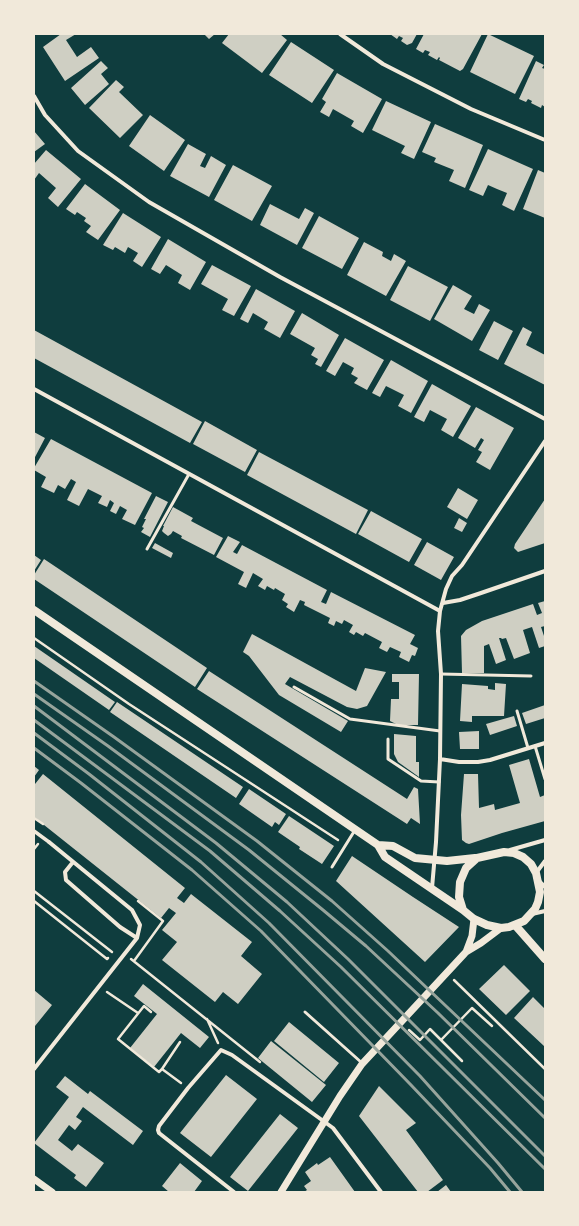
<!DOCTYPE html>
<html>
<head>
<meta charset="utf-8">
<style>
  body { margin:0 }
  #map { position:relative; width:579px; height:1226px; overflow:hidden; background:#0f3d3e; font-family:Commissioner,sans-serif }
  canvas { display:block }
  .frame { position:absolute; inset:0; border:35px solid #f1e9da; pointer-events:none }
</style>
</head>
<body>
<div id="map">
<canvas width="579" height="1226"></canvas>
<div class="frame"></div>
</div>
<script>
const g = document.querySelector('canvas').getContext('2d');
g.lineJoin = 'round';
function fillPath(path, color) {
  g.fillStyle = color;
  g.fill(path, 'evenodd');
}
function poly(rows) {
  const path = new Path2D();
  for (const r of rows) {
    path.moveTo(r[0], r[1]);
    for (let i = 2; i < r.length; i += 2) path.lineTo(r[i], r[i + 1]);
  }
  return path;
}
function stroke(path, color, width, dash) {
  g.strokeStyle = color;
  g.lineWidth = width;
  g.lineCap = dash ? 'butt' : 'round';
  g.setLineDash(dash || []);
  g.stroke(path);
}
fillPath(poly([
  [61,34,76,34,66,40,77,57,91,47,99,58,65,81,43,47],
  [204,34,215,34,209,39],
  [229,34,280,34,287,40,262,73,222,43],
  [390,34,417,34,412,43,407,45,401,41,403,38,399,36,397,39],
  [424,34,482,34,463,69,460,71,439,60,440,58,439,57,437,60,428,55,430,52,425,50,423,53,416,49],
  [488,34,534,56,515,94,470,72],
  [291,42,334,70,312,103,269,75],
  [101,61,108,68,101,74,109,84,85,105,71,88],
  [536,61,544,65,542,68,545,69,545,107,542,105,541,108,531,103,532,101,528,99,526,102,519,99],
  [337,73,382,99,363,133,351,126,354,121,333,109,329,117,320,112,326,102,322,99],
  [116,80,124,87,119,92,143,115,120,138,89,108],
  [386,101,431,122,414,159,401,153,405,146,372,130],
  [150,115,185,140,164,171,129,146],
  [435,124,483,145,465,188,449,181,454,170,434,162,436,158,422,152],
  [34,131,45,144,34,152],
  [188,144,206,154,200,166,205,168,211,156,226,165,209,197,170,176],
  [488,149,533,169,514,211,502,205,507,193,497,189,488,185,483,196,469,190],
  [46,150,81,179,58,207,48,198,56,188,39,173,34,180,34,164],
  [233,165,272,186,252,221,214,200],
  [538,170,545,173,545,218,523,209],
  [85,184,120,210,98,240,86,232,91,226,84,221,86,218,77,212,75,215,66,209],
  [270,204,299,219,305,208,314,213,297,245,260,225],
  [123,213,161,237,142,267,133,261,138,253,128,247,125,253,115,247,113,250,103,245],
  [319,216,359,238,342,269,302,248],
  [168,239,206,262,190,290,178,283,182,275,166,265,160,274,151,269],
  [364,242,383,252,382,256,391,261,394,254,406,261,386,296,347,275],
  [212,265,251,286,234,316,222,310,228,299,201,284],
  [408,266,448,287,430,321,390,300],
  [453,285,472,296,464,309,474,314,479,304,490,310,472,341,434,319],
  [256,289,295,311,280,338,264,329,268,322,253,313,248,323,240,319],
  [302,313,339,335,321,367,315,364,318,359,311,355,315,348,290,334],
  [494,321,513,331,498,360,479,350],
  [523,327,532,332,526,345,545,355,545,385,504,364],
  [34,330,202,422,190,443,34,358],
  [345,338,384,360,367,390,354,383,358,378,351,374,354,368,343,362,335,376,326,371],
  [391,360,428,381,411,413,398,406,404,395,386,386,380,397,372,393],
  [432,384,471,406,453,437,441,430,447,419,430,410,424,422,414,417],
  [476,407,514,428,490,470,476,462,482,452,478,450,484,440,481,438,475,448,458,438],
  [205,421,257,450,245,472,193,444],
  [34,432,45,438,34,459],
  [51,439,152,493,135,525,122,519,127,510,120,506,116,514,110,511,114,503,110,500,107,507,98,503,102,496,88,489,79,506,67,500,76,482,71,479,65,489,58,485,54,493,41,487,46,477,34,470,34,468],
  [259,452,368,510,356,534,247,475],
  [458,488,478,500,467,519,447,507],
  [156,496,168,502,150,537,141,532,144,528,142,527,146,519,144,519],
  [545,499,545,543,518,552,514,548,515,544],
  [173,507,193,518,191,521,223,538,214,555,181,538,182,536,173,531,171,534,168,536,164,533,162,531,164,526,163,526],
  [371,511,422,539,409,562,358,534],
  [459,518,467,523,462,532,454,528],
  [228,536,240,542,233,552,237,554,242,545,327,590,321,602,326,604,331,592,415,635,410,644,418,648,415,656,412,655,409,662,399,657,401,652,390,647,387,652,379,648,382,642,365,633,363,636,356,632,354,635,349,632,353,625,344,620,342,624,336,621,334,626,328,623,330,618,304,605,305,602,300,600,294,612,286,607,288,604,282,600,285,594,275,588,274,590,267,586,265,590,258,586,263,579,253,573,246,588,238,584,244,572,216,557],
  [427,542,454,557,441,580,414,565],
  [155,543,173,553,171,558,152,548],
  [34,555,41,560,34,571],
  [44,559,207,668,195,687,34,579,34,575],
  [545,601,545,626,541,627,545,639,545,646,539,648,532,627,523,630,530,653,514,659,506,638,502,639,501,638,499,638,506,660,496,664,489,644,484,646,484,673,462,673,461,636,466,630,482,621,533,604,537,615,542,613,538,603],
  [252,634,356,691,365,668,386,672,367,706,357,709,347,707,290,677,285,684,348,721,341,732,279,695,249,656,243,652],
  [34,646,115,702,109,710,34,658],
  [209,671,407,799,414,787,418,789,420,824,411,818,407,824,197,689],
  [392,674,419,674,418,725,398,725,390,721,391,699,399,699,399,682,392,682],
  [495,683,506,684,504,716,472,716,472,722,460,721,462,684,488,686,488,689,495,690],
  [117,702,243,787,236,798,110,712],
  [545,705,545,718,526,724,522,713],
  [514,716,517,726,490,735,486,724],
  [479,731,479,749,460,749,459,732],
  [394,734,416,736,416,762,419,762,419,777,398,762,394,754],
  [529,759,540,797,545,795,545,821,502,833,469,844,466,843,462,840,461,815,464,774,478,774,479,808,494,804,495,810,520,803,509,765],
  [34,766,39,770,34,777],
  [43,774,185,888,177,898,184,903,191,894,252,942,241,956,262,974,238,1004,223,992,215,1002,162,960,177,942,162,930,176,913,169,908,161,918,34,817,34,783,35,784],
  [249,789,286,814,279,825,275,822,272,827,239,804],
  [289,816,334,846,322,864,299,849,300,847,278,832],
  [352,856,413,897,459,927,425,962,336,881],
  [504,965,530,991,506,1015,479,989],
  [143,984,209,1037,200,1048,181,1033,154,1067,130,1048,157,1014,134,996],
  [34,990,52,1005,35,1026,34,1025],
  [533,997,545,1009,544,1046,514,1018],
  [289,1022,339,1063,324,1082,274,1041],
  [271,1041,326,1085,312,1102,258,1058],
  [226,1075,257,1099,211,1157,180,1133],
  [65,1076,88,1094,90,1091,143,1131,133,1145,83,1107,76,1117,82,1121,75,1130,69,1125,58,1140,72,1151,78,1144,104,1163,86,1187,74,1178,76,1175,34,1143,69,1097,56,1087],
  [379,1086,416,1123,406,1130,443,1180,427,1192,418,1192,359,1116],
  [280,1114,298,1128,248,1191,230,1177],
  [330,1157,355,1192,304,1192,307,1190,304,1186,311,1181,305,1172,317,1163,318,1165],
  [180,1163,202,1181,194,1192,169,1192,162,1186],
  [446,1185,451,1192,437,1192]
]), '#cfcfc3');
stroke(poly([
  [34,638,129,704,338,840],
  [34,818,43,824],
  [34,849,38,844],
  [34,891,112,952],
  [34,901,107,959,108,958],
  [131,959,260,1062],
  [134,961,163,921,138,901],
  [454,980,545,1069],
  [107,992,138,1013],
  [151,1012,144,1006,118,1039,159,1072,162,1069],
  [207,1019,218,1043],
  [409,1030,420,1040,430,1029,462,1061],
  [441,1040,472,1008,492,1026],
  [180,1042,162,1069,181,1083]
]), '#f1e9da', 2.5);
stroke(poly([
  [147,549,189,474],
  [441,674,531,676],
  [294,687,350,719,440,731],
  [517,711,528,748],
  [388,739,388,759,421,781,439,782],
  [535,746,545,779],
  [332,867,355,830],
  [305,1012,362,1063]
]), '#f1e9da', 3);
stroke(poly([
  [34,831,49,842]
]), '#f1e9da', 3.5);
stroke(poly([
  [340,34,383,64,471,109,545,140],
  [34,96,45,115,78,151,149,202,280,277,545,419],
  [34,389,440,611],
  [443,603,460,600,481,593,545,571],
  [440,759,459,762,478,762,490,760,545,743],
  [510,850,545,840],
  [73,862,65,872,66,880,120,927,137,938],
  [536,873,545,861],
  [539,881,545,887],
  [432,888,436,842,440,759,441,674,438,631,440,611,446,589,452,576,462,565,545,441],
  [532,914,545,911],
  [34,1069,137,938,140,925,132,910,49,842],
  [234,1192,159,1133,158,1130,159,1126,188,1088,221,1050,232,1055,333,1128,381,1192]
]), '#f1e9da', 4);
stroke(poly([
  [466,952,472,936,474,919],
  [34,1179,52,1192],
  [281,1192,340,1096,362,1064,466,952,481,943,501,928]
]), '#f1e9da', 7);
stroke(poly([
  [34,610,378,845,385,857,463,910,474,919,487,925,501,928,509,927,524,921,535,909,538,902,540,892,536,873,531,864,523,857,514,853,504,852,477,858,466,868,460,882,459,897,463,910],
  [378,845,393,846,415,858,447,861,475,858],
  [515,925,545,959]
]), '#f1e9da', 8);
stroke(poly([
  [34,681,114,737,257,841,332,901,388,951,545,1100],
  [34,694,108,746,249,850,323,910,366,946,438,1013,545,1118],
  [34,706,216,843,287,902,348,959,545,1156],
  [34,720,210,851,280,911,341,967,545,1169],
  [34,733,89,774,201,862,269,923,420,1076,498,1163,522,1192],
  [34,748,81,783,192,870,261,931,411,1085,490,1168,510,1192]
]), '#97a49c', 3);
</script>
</body>
</html>
